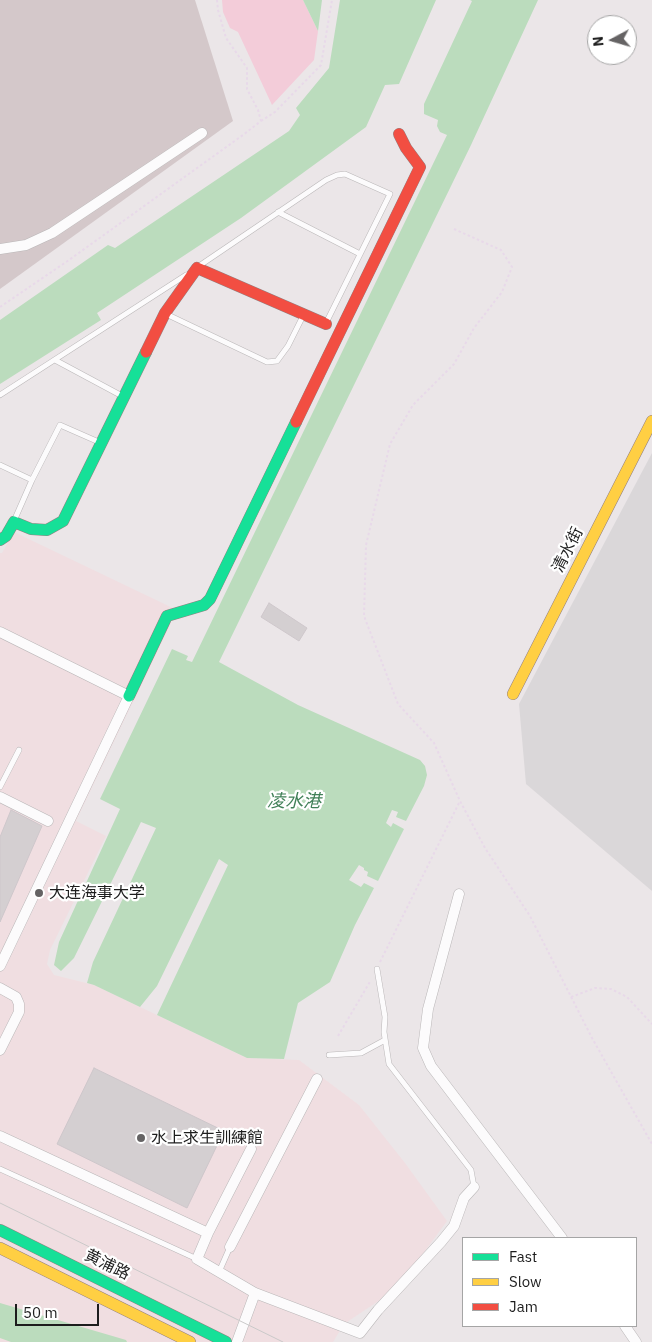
<!DOCTYPE html>
<html>
<head>
<meta charset="utf-8">
<style>
  body { margin:0 }
  #map { position:relative; width:652px; height:1342px; overflow:hidden; background:#ebe6e8; font-family:"IBM Plex Sans",sans-serif }
  canvas { display:block }
  .legend { position:absolute; left:462px; top:1237px; width:175px; height:90px; box-sizing:border-box; background:#fff; border:1px solid #a5a5a5; margin:0; padding:6px 9px; list-style:none; font-size:15px; color:#1d1d1d }
  .legend li { display:flex; align-items:center; gap:10px; height:25px }
  .legend b { width:25px; border:1px solid #a5a5a5 }
  .north { position:absolute; left:587px; top:15px; width:50px; height:50px; box-sizing:border-box; background:#fff; border:1px solid #a5a5a5; border-radius:50%; rotate:264deg; font-size:14px; font-weight:700; line-height:20px; text-align:center; color:#1d1d1d }
  .north::after { content:''; display:block; margin:auto; width:18px; height:22px; background:#656364; clip-path:polygon(50% 0,100% 100%,50% 72%,0 100%) }
  .scale { position:absolute; left:15px; top:1304px; width:84px; height:22px; box-sizing:border-box; border:2px solid #1d1d1d; border-top:0; padding-left:6px; font-size:15px; line-height:18px; white-space:nowrap; color:#1d1d1d; -webkit-text-stroke:4px #fff; paint-order:stroke }
</style>
</head>
<body>
<div id="map">
<canvas width="652" height="1342"></canvas>
<ul class="legend">
<li><b style="height:6px;background:#16e098"></b>Fast</li>
<li><b style="height:6px;background:#ffcf43"></b>Slow</li>
<li><b style="height:6px;background:#f24e42"></b>Jam</li>
</ul>
<div class="north">N</div>
<div class="scale">50 m</div>
</div>
<script>
const g = document.querySelector('canvas').getContext('2d');
g.lineJoin = 'round';
function fillPath(path, color) {
  g.fillStyle = color;
  g.fill(path, 'evenodd');
}
function poly(rows) {
  const path = new Path2D();
  for (const r of rows) {
    path.moveTo(r[0], r[1]);
    for (let i = 2; i < r.length; i += 2) path.lineTo(r[i], r[i + 1]);
  }
  return path;
}
function stroke(path, color, width, dash) {
  g.strokeStyle = color;
  g.lineWidth = width;
  g.lineCap = dash ? 'butt' : 'round';
  g.setLineDash(dash || []);
  g.stroke(path);
}
function write(font, color, halo, rows, align = 'center') {
  g.font = font + ' "IBM Plex Sans","Noto Sans SC",sans-serif';
  g.lineWidth = 4.5;
  g.setLineDash([]);
  g.textBaseline = 'middle';
  g.strokeStyle = halo;
  g.fillStyle = color;
  for (const [text, x, y, turn = 0] of rows) {
    g.save();
    g.translate(x, y);
    g.rotate((+turn || 0) * Math.PI / 180);
    g.textAlign = isNaN(turn) ? turn : align;
    if (halo) g.strokeText(text, 0, 0);
    g.fillText(text, 0, 0);
    g.restore();
  }
}
fillPath(poly([
  [652,453,652,891,526,784,519,704]
]), '#dad7d9');
fillPath(poly([
  [14,532,177,610,76,821,106,836,50,950,47,964,54,975,94,985,247,1058,299,1060,359,1105,405,1163,447,1221,414,1266,383,1298,344,1324,333,1342,0,1342,0,553,2,553]
]), '#f0dee1');
fillPath(poly([
  [0,0,195,0,233,121,0,289]
]), '#d4c8ca');
fillPath(poly([
  [222,0,303,0,318,31,314,60,272,105,238,32,230,28,223,12]
]), '#f3ccd9');
fillPath(poly([
  [303,0,322,0,318,31],
  [340,0,436,0,399,84,385,85,366,127,241,218,97,313,101,320,0,384,0,320,108,245,115,248,289,131,300,115,296,108,329,68],
  [470,0,538,0,471,145,219,662,298,705,420,760,425,766,427,775,424,786,406,821,396,817,398,812,392,810,386,823,391,827,393,823,404,829,378,881,367,876,368,872,364,870,364,868,359,865,349,880,361,887,364,883,374,888,355,925,330,982,298,1003,284,1059,247,1058,157,1015,228,865,219,859,157,986,140,1007,94,985,87,983,93,962,156,828,141,822,74,958,61,971,54,965,59,942,120,809,100,799,172,649,188,656,186,660,192,662,447,135,440,132,437,126,438,120,424,114,424,104,472,1],
  [0,1303,126,1340,127,1342,11,1342,0,1338]
]), '#bbdcbd');
const building = poly([
  [269,603,307,628,299,641,261,617,269,603],
  [11,810,42,826,0,922,0,837,11,810],
  [94,1068,224,1131,187,1208,57,1144,94,1068]
]);
fillPath(building, '#d4cfd1');
stroke(building, '#cec7cb', 1);
const lane = poly([
  [278,212,360,254],
  [199,266,326,180,337,175,345,174,390,194,326,323],
  [166,314,267,362,277,361,288,346,303,316],
  [55,360,124,397],
  [0,395,186,275],
  [0,465,32,480],
  [14,521,32,480,60,425,101,443],
  [0,787,19,750],
  [377,969,385,1017,384,1032,389,1064,471,1170,474,1187],
  [329,1055,361,1053,385,1040],
  [0,1169,197,1259],
  [219,1272,230,1247]
]);
const street = poly([
  [0,249,26,245,52,233,202,133],
  [0,632,129,696,0,966],
  [0,797,48,821],
  [459,894,428,1009,423,1048,431,1066,562,1238],
  [0,988,16,997,19,1004,19,1012,0,1050],
  [0,1136,208,1233],
  [251,1149,208,1233,197,1259,255,1293,360,1333,378,1310,441,1242,454,1226,464,1198,474,1187],
  [230,1247,317,1079],
  [625,1326,636,1342],
  [237,1342,255,1293]
]);
const fast = poly([
  [0,540,6,536,14,522,31,529,47,530,63,521,146,352],
  [129,696,167,616,204,605,210,599,296,422],
  [0,1230,226,1342]
]);
const slow = poly([
  [513,694,652,421],
  [0,1248,190,1342]
]);
const jam = poly([
  [146,352,165,313,197,268,326,324],
  [296,422,420,167,406,148,399,134]
]);
stroke(lane, '#bab7b8', 6);
stroke(street, '#bab7b8', 11);
stroke(fast, '#948081', 12);
stroke(slow, '#948081', 12);
stroke(jam, '#948081', 12);
stroke(poly([
  [261,121,275,112,321,65,332,0],
  [454,229,501,250,512,267,502,292,474,328,454,364,413,405,390,444,366,545,364,616,398,704,434,743,460,801,485,848,530,916,592,1038,652,1144],
  [0,307,69,260,243,135,261,121,258,110,247,89,247,68,226,38,218,10,217,0],
  [380,962,460,801],
  [571,997,595,988,611,989,627,997,652,1024],
  [338,1036,371,980]
]), '#e8d9e9', 2, [2.5, 2.5]);
stroke(lane, '#fcfbfc', 5);
stroke(street, '#fcfbfc', 10);
stroke(fast, '#16e098', 11);
stroke(slow, '#ffcf43', 11);
stroke(jam, '#f24e42', 11);
stroke(poly([
  [0,1203,283,1342]
]), '#cac9c9', 1);
for (const [x, y, r, color] of [
  [39,893,5,"#656364"],
  [141,1138,5,"#656364"]
]) {
  const dot = new Path2D();
  dot.arc(x, y, r, 0, 2 * Math.PI);
  g.fillStyle = color;
  g.fill(dot);
  stroke(dot, '#fff', 2);
}
write('16px', '#1d1d1d', '#fff', [
  ["清水街",568,550,-63],
  ["黄浦路",107,1265,26]
]);
write('16px', '#1d1d1d', '#fff', [
  ["大连海事大学",49,893],
  ["水上求生訓練館",151,1138]
], 'left');
write('italic 18px', '#418058', '#fff', [
  ["凌水港",294,802]
]);
</script>
</body>
</html>
